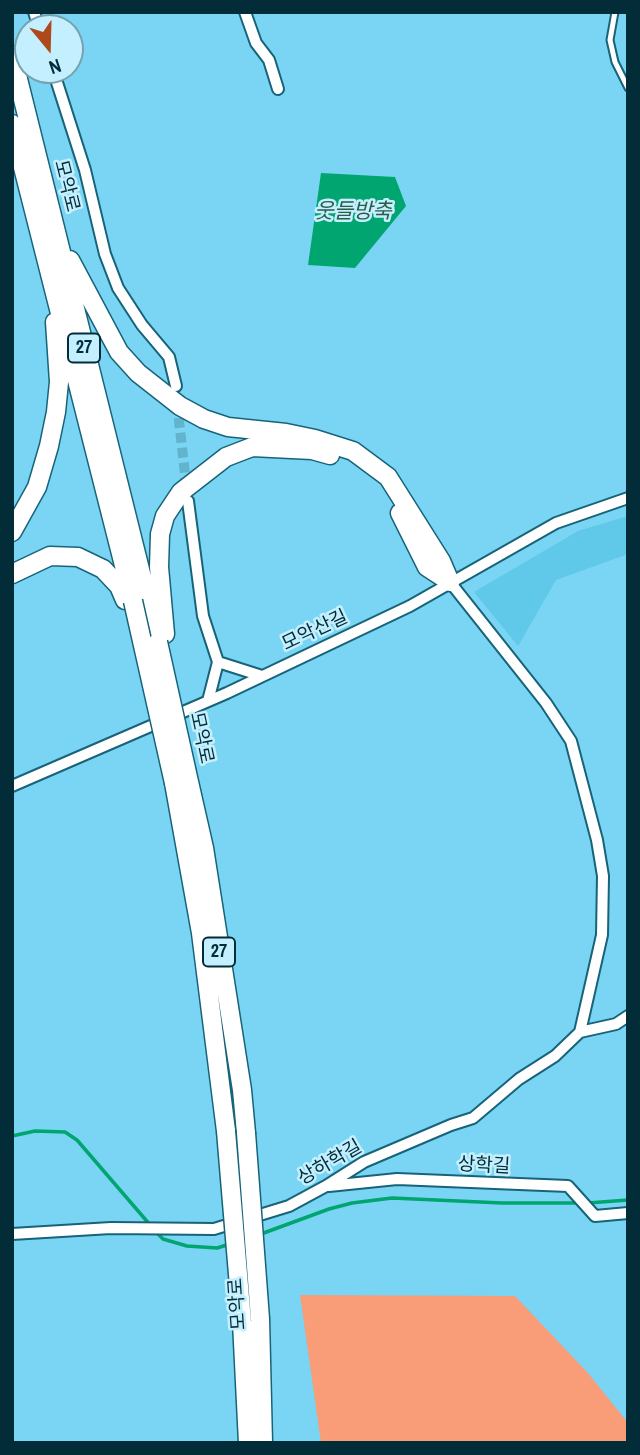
<!DOCTYPE html>
<html>
<head>
<meta charset="utf-8">
<style>
  body { margin:0 }
  #map { position:relative; width:640px; height:1455px; overflow:hidden; background:#79d5f3; font-family:"Archivo Narrow",sans-serif }
  canvas { display:block }
  .frame { position:absolute; inset:0; border:14px solid #022c38; pointer-events:none }
  .north { position:absolute; left:14px; top:14px; width:70px; height:70px; box-sizing:border-box; background:#c4effe; border:2px solid #76a1af; border-radius:50%; rotate:161deg; font-size:19px; font-weight:700; line-height:28px; text-align:center; color:#022c38 }
  .north::after { content:''; display:block; margin:auto; width:24px; height:32px; background:#ae491c; clip-path:polygon(50% 0,100% 100%,50% 72%,0 100%) }
</style>
</head>
<body>
<div id="map">
<canvas width="640" height="1455"></canvas>
<div class="frame"></div>
<div class="north">N</div>
</div>
<script>
const g = document.querySelector('canvas').getContext('2d');
g.lineJoin = 'round';
function fillPath(path, color) {
  g.fillStyle = color;
  g.fill(path, 'evenodd');
}
function poly(rows) {
  const path = new Path2D();
  for (const r of rows) {
    path.moveTo(r[0], r[1]);
    for (let i = 2; i < r.length; i += 2) path.lineTo(r[i], r[i + 1]);
  }
  return path;
}
function stroke(path, color, width, dash) {
  g.strokeStyle = color;
  g.lineWidth = width;
  g.lineCap = dash ? 'butt' : 'round';
  g.setLineDash(dash || []);
  g.stroke(path);
}
function write(font, color, halo, rows, align = 'center') {
  g.font = font + ' "Archivo Narrow","Noto Sans KR",sans-serif';
  g.lineWidth = 5;
  g.setLineDash([]);
  g.textBaseline = 'middle';
  g.strokeStyle = halo;
  g.fillStyle = color;
  for (const [text, x, y, turn = 0] of rows) {
    g.save();
    g.translate(x, y);
    g.rotate((+turn || 0) * Math.PI / 180);
    g.textAlign = isNaN(turn) ? turn : align;
    if (halo) g.strokeText(text, 0, 0);
    g.fillText(text, 0, 0);
    g.restore();
  }
}
fillPath(poly([
  [628,516,628,554,556,580,518,646,474,592,578,531]
]), '#60c8e8');
fillPath(poly([
  [300,1295,515,1296,588,1373,628,1423,628,1443,321,1443]
]), '#f99c78');
fillPath(poly([
  [321,173,395,177,406,206,355,268,308,265]
]), '#01a56f');
stroke(poly([
  [12,1136,35,1131,65,1132,77,1140,151,1226],
  [588,1203,628,1200],
  [156,1232,163,1239,187,1246,217,1248,230,1244],
  [261,1234,329,1209,352,1203,392,1198,502,1203,580,1203]
]), '#01a56f', 3.5);
stroke(poly([
  [177,403,187,492]
]), '#61b3ce', 10, [10, 5]);
const lane = poly([
  [615,12,610,40,615,62,628,88]
]);
const street = poly([
  [34,12,39,28],
  [245,12,256,43,269,60,278,89],
  [53,70,85,170,105,254,118,288,142,325,169,357,176,386],
  [188,501,203,616,218,662,208,701],
  [450,582,546,703,571,741,597,840,603,876,602,935,580,1032],
  [218,662,262,676],
  [12,786,227,693,410,606,556,523,628,498],
  [329,1186,397,1179,568,1186,595,1216,628,1213],
  [12,1234,111,1228,214,1229,289,1206,326,1186,364,1162,451,1125,473,1118,519,1079,555,1056,580,1032,616,1024,628,1016]
]);
const primary = poly([
  [12,55,158,642],
  [12,124,133,601],
  [70,260,119,352,138,373,180,406,204,419,228,427,286,433,315,439,353,451,388,477,441,561,450,582],
  [400,513,427,567,450,582],
  [12,532,37,487,49,446,56,412,59,382,55,322],
  [12,574,50,556,78,557,103,569,119,586,125,600],
  [165,634,159,567,160,534,165,516,181,492,226,457,252,447,312,450,330,455],
  [187,773,204,848,242,1090,246,1133],
  [174,783,201,933,226,1131],
  [260,1319,263,1443],
  [242,1322,248,1443]
]);
stroke(lane, '#176379', 9);
stroke(street, '#176379', 14);
stroke(primary, '#176379', 21);
stroke(lane, '#fff', 5);
stroke(street, '#fff', 10);
stroke(primary, '#fff', 18);
const primaryBridge = poly([
  [133,601,174,783],
  [158,642,187,773],
  [226,1131,242,1322],
  [246,1133,260,1319]
]);
stroke(primaryBridge, '#176379', 21, []);
stroke(primaryBridge, '#fff', 18);
for (const [x, y, w] of [
  [84,348,32],
  [219,952,32]
]) {
  const box = new Path2D();
  box.roundRect(x - w / 2, y - 14.5, w, 29, 5);
  g.fillStyle = '#c4effe';
  g.fill(box);
  stroke(box, '#022c38', 2);
}
write('bold 18px', '#022c38', null, [
  ["27",84,348],
  ["27",219,952]
]);
write('19px', '#022c38', '#c4effe', [
  ["모악로",66,186,76],
  ["모악산길",315,631,-25],
  ["모악로",201,738,78],
  ["상하학길",330,1163,-30],
  ["상학길",484,1166,3],
  ["모악로",238,1304,-94]
]);
write('italic 21px', '#2a5d46', '#c4effe', [
  ["웃들방축",353,212]
]);
</script>
</body>
</html>
